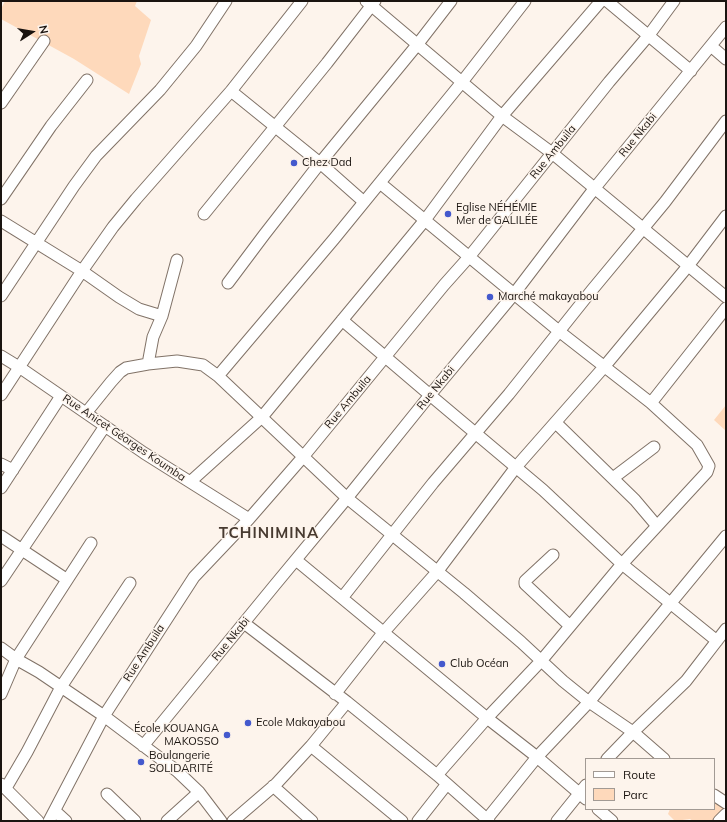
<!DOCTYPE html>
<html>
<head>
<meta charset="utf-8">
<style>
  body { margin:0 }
  #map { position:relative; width:727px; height:822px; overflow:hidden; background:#fdf4ec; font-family:Mulish,sans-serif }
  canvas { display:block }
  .frame { position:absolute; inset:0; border:2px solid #1a1410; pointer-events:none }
  .legend { position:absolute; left:585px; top:758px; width:130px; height:52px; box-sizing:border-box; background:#fdf4ec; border:1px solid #a29a94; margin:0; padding:5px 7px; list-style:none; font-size:12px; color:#1a1410 }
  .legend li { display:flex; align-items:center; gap:8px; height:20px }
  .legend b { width:20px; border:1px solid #a29a94 }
  .north { position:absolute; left:12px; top:12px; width:40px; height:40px; -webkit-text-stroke:3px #fdf4ec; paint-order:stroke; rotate:78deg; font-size:11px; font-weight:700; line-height:16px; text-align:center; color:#1a1410 }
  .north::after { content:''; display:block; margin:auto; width:14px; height:18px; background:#1a1410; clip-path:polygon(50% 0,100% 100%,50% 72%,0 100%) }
</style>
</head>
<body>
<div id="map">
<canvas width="727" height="822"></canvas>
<div class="frame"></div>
<ul class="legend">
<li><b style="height:5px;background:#fff"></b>Route</li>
<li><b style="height:11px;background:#fed9bb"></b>Parc</li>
</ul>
<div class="north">N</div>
</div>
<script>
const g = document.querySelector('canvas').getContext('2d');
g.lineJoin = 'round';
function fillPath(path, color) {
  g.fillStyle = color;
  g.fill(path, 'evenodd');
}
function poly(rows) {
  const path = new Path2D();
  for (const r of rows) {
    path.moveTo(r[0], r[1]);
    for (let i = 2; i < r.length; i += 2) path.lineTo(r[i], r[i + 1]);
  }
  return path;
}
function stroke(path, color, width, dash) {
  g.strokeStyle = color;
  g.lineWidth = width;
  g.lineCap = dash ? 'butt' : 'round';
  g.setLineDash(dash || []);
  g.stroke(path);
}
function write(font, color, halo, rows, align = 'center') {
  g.font = font + ' Mulish,sans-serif';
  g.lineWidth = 3;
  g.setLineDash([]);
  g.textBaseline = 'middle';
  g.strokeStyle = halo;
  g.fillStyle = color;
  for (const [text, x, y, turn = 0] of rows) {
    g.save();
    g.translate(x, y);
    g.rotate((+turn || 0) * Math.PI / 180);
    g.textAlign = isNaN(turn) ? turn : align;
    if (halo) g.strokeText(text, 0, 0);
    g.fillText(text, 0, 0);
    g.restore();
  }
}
fillPath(poly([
  [5,1,137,1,135,6,151,20,139,56,141,64,129,94,74,59,1,19,1,9],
  [726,405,726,431,714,420],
  [714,796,726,799,726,821,693,821,690,819,675,821,668,814,670,809,714,809]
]), '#fed9bb');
const minor = poly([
  [366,1,502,116,552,153,726,297],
  [607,1,691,71],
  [711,46,726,59],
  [231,91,320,163,364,202],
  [1,103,44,41],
  [380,183,560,332,651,403,697,445,709,466,707,472,622,564,541,661,487,718,437,775],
  [1,199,51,126,87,80],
  [204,214,327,63,375,1],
  [1,221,82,271,119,297,139,309,162,316],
  [228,283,264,235,320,163,417,45,451,1],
  [1,296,74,186,96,156,160,90,196,46,226,1],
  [342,320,430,395,543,490,622,564,717,641],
  [1,356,19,367,144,453,249,519],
  [148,364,153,337,162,316,177,260],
  [218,376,334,239,462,82,525,1],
  [1,395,82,271,113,227,136,199,231,91,302,1],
  [651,403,726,308],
  [86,413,111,382,120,372,126,368,148,364,177,361,203,365,218,376,347,498,464,593,521,642,563,681,589,702,633,732,664,759],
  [556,423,635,500,657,526],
  [1,464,13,470],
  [613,478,654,447],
  [190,482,262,417,425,220,502,116,601,1],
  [1,488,61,396],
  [1,536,66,579],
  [553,555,525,581,525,584,570,626],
  [296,560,487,718,537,757,586,799],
  [1,581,105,426],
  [342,598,433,483,509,394,592,290,665,202,726,121],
  [244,623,347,702,437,775,489,821],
  [1,648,16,659,39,672,104,716,177,771,199,792,221,821],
  [1,694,16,659,91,543],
  [335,694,383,633,437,572,516,467,604,367,688,266,726,216],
  [143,746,274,586,347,498,430,395,514,294,594,189,726,27],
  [311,746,402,821],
  [607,759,633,732,686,681,726,629],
  [1,784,38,821],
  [273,786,312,821],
  [6,788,27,752,61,687,130,583],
  [107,794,135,821],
  [714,795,726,803],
  [598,809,612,821],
  [55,811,66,821],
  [487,819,537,757,589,702,726,536],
  [49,821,104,716,194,577,249,519,303,457,444,285,469,257,609,82,649,35,674,1],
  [167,821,199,792],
  [233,821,276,784,311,746,347,702],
  [418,821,447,784],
  [557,821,586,785],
  [719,821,726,814]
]);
stroke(minor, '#807267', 13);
stroke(minor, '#fff', 11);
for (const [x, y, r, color] of [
  [294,163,4,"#4459cd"],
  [448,214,4,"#4459cd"],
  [490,297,4,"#4459cd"],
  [442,664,4,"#4459cd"],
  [248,723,4,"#4459cd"],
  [227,735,4,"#4459cd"],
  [141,762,4,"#4459cd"]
]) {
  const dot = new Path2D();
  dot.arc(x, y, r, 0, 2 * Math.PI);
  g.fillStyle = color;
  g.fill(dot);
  stroke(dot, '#fdf4ec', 1.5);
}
write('11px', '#1a1410', '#fdf4ec', [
  ["Rue Nkabi",638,135,-51],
  ["Rue Ambuila",553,152,-51],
  ["Rue Nkabi",436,388,-51],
  ["Rue Ambuila",348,402,-50],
  ["Rue Anicet Géorges Koumba",124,438,34],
  ["Rue Nkabi",231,639,-51],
  ["Rue Ambuila",144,653,-57]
]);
write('11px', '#1a1410', '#fdf4ec', [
  ["Chez Dad",302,163],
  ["Eglise NÉHÉMIE",456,208],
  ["Mer de GALILÉE",456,221],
  ["Marché makayabou",498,297],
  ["Club Océan",450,664],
  ["Ecole Makayabou",256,723],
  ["École KOUANGA",219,729,"right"],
  ["MAKOSSO",219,742,"right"],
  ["Boulangerie",149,756],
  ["SOLIDARITÉ",149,769]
], 'left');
g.letterSpacing = '1px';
write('bold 15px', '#473a30', '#fdf4ec', [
  ["TCHINIMINA",269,533]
]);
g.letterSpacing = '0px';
</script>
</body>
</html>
